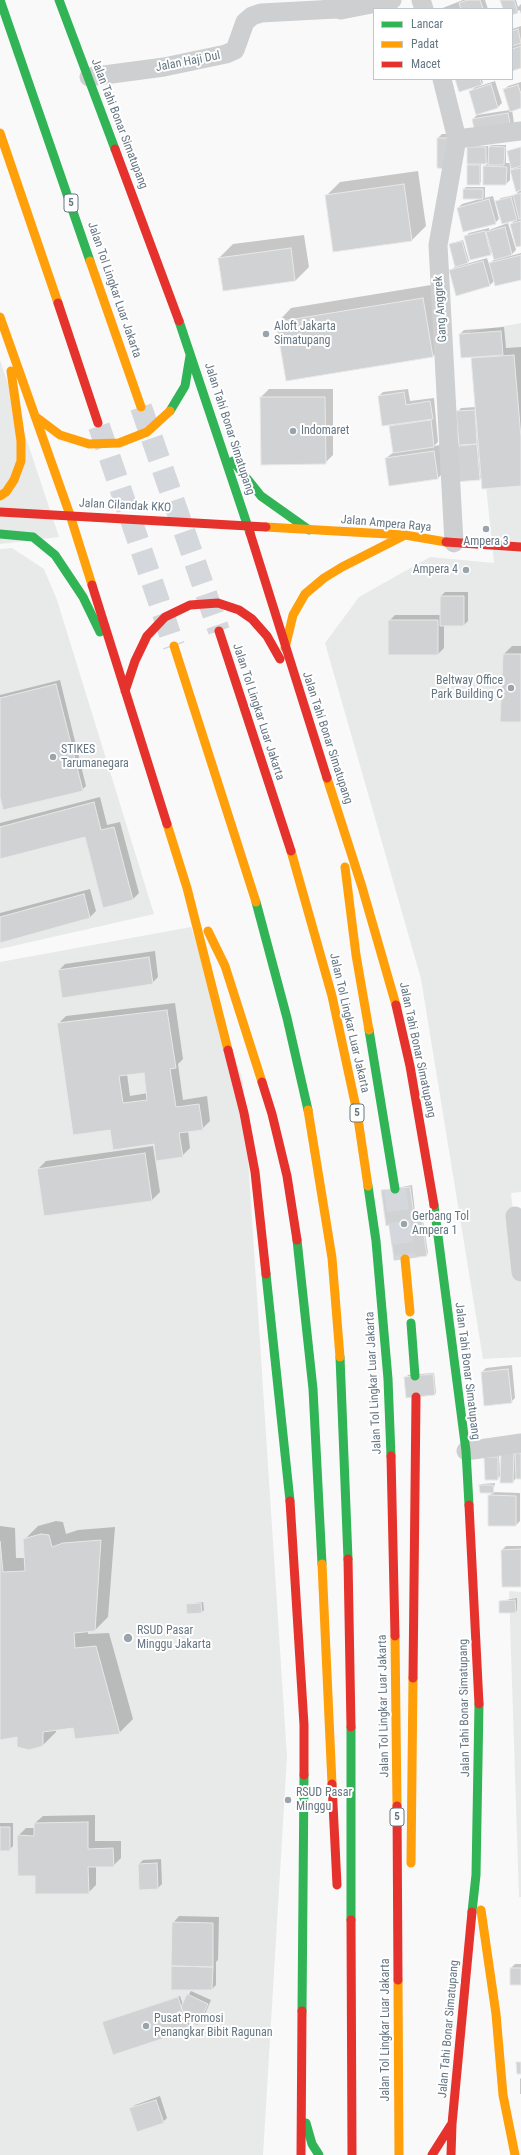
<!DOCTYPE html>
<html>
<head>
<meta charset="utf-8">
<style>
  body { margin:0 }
  #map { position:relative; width:521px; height:2155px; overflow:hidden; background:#f9f9f9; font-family:"Roboto Condensed",sans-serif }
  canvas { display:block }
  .legend { position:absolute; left:373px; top:8px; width:140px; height:72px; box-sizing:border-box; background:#fff; border:1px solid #c1c8cd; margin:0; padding:5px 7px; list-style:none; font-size:12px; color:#657683 }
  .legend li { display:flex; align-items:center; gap:8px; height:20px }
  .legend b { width:20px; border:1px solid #c1c8cd }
</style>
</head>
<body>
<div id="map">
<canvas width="521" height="2155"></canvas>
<ul class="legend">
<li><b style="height:5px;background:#30b455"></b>Lancar</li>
<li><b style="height:5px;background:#ff9f0a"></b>Padat</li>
<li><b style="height:5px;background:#e5322d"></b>Macet</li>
</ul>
</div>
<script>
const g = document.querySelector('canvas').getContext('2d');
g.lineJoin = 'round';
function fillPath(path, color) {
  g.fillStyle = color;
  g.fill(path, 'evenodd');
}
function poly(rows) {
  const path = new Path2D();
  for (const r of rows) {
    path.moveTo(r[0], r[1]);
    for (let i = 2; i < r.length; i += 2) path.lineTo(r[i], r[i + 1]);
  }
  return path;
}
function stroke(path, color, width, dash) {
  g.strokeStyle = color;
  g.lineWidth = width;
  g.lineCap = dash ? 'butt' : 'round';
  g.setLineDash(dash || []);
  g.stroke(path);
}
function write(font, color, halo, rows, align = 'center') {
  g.font = font + ' "Roboto Condensed",sans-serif';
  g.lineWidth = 4;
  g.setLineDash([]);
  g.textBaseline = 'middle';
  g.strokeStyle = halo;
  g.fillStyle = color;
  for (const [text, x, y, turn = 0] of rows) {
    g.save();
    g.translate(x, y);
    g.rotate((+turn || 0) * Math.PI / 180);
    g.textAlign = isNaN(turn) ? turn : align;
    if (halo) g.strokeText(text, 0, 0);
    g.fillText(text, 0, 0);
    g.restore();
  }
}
fillPath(poly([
  [521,323,521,1192,511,1193,521,1284,521,1357,483,1359,421,979,325,643,359,597,430,557,494,563,470,332],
  [0,360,59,537,0,544],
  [12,548,44,569,57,600,154,914,0,949,0,549],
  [191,927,243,1081,287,1757,263,2155,0,2155,0,962],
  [509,1591,521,1592,521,1897,519,1897]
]), '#e8e9e9');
fillPath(poly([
  [463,0,485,0,488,9,440,9],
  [501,0,516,0,518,7,521,4,521,14,520,10,512,14,512,9,504,9],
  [521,26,521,43,519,45,521,44,521,67,512,70,512,27,512,29],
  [456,79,482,79,483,83,480,86,495,81,502,103,498,107,477,113,470,92,476,86],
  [521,82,521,107,512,110,514,123,510,127,473,119,477,115,510,110,504,90,508,86],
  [442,134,454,134,438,167,438,138],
  [491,145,506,145,506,163,511,163,508,151,521,147,521,245,511,224,516,219,497,202,501,198,515,195,520,190,511,171,515,167,510,163,510,180,506,184,484,167,488,163,481,163,481,182,479,184,468,184,468,147,470,146,488,146,488,149],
  [418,171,426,226,412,240,326,196,340,182],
  [466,187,485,187,485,198,493,196,499,219,495,223,458,208,462,204,480,199,464,189],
  [508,223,516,250,510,256,521,253,521,278,494,281,489,286,450,271,456,266,450,244,452,243,463,240,469,261,466,264,487,258,489,264,495,259,493,252,490,254,465,237,469,233,489,228,489,230],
  [304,235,309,267,295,281,219,258,233,244],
  [437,284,447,342,433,356,277,323,291,308],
  [504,327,506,348,521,347,521,485,482,477,480,479,456,443,459,443,457,412,461,408,476,407,472,358,475,356,460,334,464,330],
  [269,389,333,389,333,455,325,463,261,397],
  [408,389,410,401,434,398,438,442,434,446,440,445,444,472,438,478,386,458,394,452,390,426,393,423,379,396,383,392],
  [445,592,468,592,468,621,464,625,444,625,444,648,438,654,389,621,395,615,441,615,441,596],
  [512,646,521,646,521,721,504,654],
  [60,680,86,786,82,790,0,793,0,695],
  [100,797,107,825,120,822,139,893,133,899,104,906,85,836,0,858,0,823],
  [90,889,96,911,90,917,0,942,0,913],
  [155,951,158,977,152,983,59,970,65,964],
  [175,1003,183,1059,178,1064,183,1100,207,1096,210,1121,202,1129,188,1131,190,1148,182,1156,155,1143,111,1129,58,1024,66,1016],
  [145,1072,148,1093,130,1096,127,1074],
  [153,1146,160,1192,152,1200,38,1169,46,1161],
  [412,1185,416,1221,423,1220,428,1253,426,1255,390,1224,382,1191],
  [512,1365,515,1398,511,1402,482,1372,486,1368],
  [434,1373,436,1393,434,1394,407,1375],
  [521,1449,521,1478,516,1478,513,1482,502,1451],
  [499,1455,500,1476,497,1479,485,1457],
  [495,1483,493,1492,520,1493,520,1521,516,1525,489,1525,489,1496,493,1492,480,1485,482,1484],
  [56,1521,63,1522,66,1534,78,1530,115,1527,108,1617,94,1631,88,1631,88,1634,109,1633,133,1719,119,1733,74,1727,56,1729,56,1732,42,1746,18,1736,0,1739,0,1526,15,1528,16,1558,25,1558,24,1540,38,1526],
  [506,1546,521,1546,521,1586,502,1550],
  [517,1598,517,1610,516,1612,500,1601],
  [203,1602,204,1610,202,1612,187,1604],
  [95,1815,95,1841,121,1841,121,1858,113,1866,96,1866,96,1885,88,1893,18,1836,26,1828,35,1828,35,1823,43,1816],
  [0,1823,13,1823,13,1846,9,1850,0,1850],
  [161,1859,162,1884,158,1888,139,1864,143,1860],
  [179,1916,219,1917,218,1960,216,1962,216,1985,212,1989,173,1923],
  [515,1964,521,1964,521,1984,511,1968],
  [191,1991,211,2000,202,2021,198,2025,188,2021,190,2027,189,2029,103,2022,180,1996,183,2005],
  [521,2078,521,2094,520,2094,520,2079],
  [160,2096,167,2118,163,2122,131,2109,135,2105]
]), '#0003');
const building = poly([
  [468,0,480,0,483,9,461,9,459,3,468,0],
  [500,0,514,0,518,13,512,15,512,9,503,9,500,0],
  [518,29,521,43,512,46,512,31,518,29],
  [521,46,521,68,512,71,512,49,521,46],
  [455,79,480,79,482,85,459,92,455,79],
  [491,84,498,108,476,115,469,91,491,84],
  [518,85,521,94,521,108,510,112,503,89,518,85],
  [508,113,511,128,475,133,472,119,508,113],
  [437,138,450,138,450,169,437,168,437,138],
  [489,146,505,147,504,165,488,165,489,146],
  [467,147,486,147,486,164,467,164,467,147],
  [521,147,521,166,511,169,507,151,521,147],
  [467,165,480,165,480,185,467,185,467,165],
  [483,166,507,167,506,185,483,185,483,166],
  [521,168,521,190,516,192,510,170,521,168],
  [404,184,412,241,333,252,325,195,404,184],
  [463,189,483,189,483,199,463,199,463,189],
  [521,193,521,219,519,219,513,195,521,193],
  [511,197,517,220,502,224,495,201,511,197],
  [489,199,496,224,463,232,457,208,489,199],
  [521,221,521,246,516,247,510,224,521,221],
  [505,227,512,255,494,260,486,232,505,227],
  [485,231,491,255,470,260,464,236,485,231],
  [462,241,468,263,455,267,449,244,462,241],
  [291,248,295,281,223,291,218,258,291,248],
  [521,255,521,280,495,286,489,263,521,255],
  [483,261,490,286,456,296,449,270,483,261],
  [423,298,433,357,286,381,276,322,423,298],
  [501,331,503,355,461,358,459,334,501,331],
  [514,355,521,438,521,486,482,489,471,358,514,355],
  [404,392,406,405,430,401,433,419,382,426,378,396,404,392],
  [260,397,325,397,326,464,261,465,260,397],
  [475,410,477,444,459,445,456,411,475,410],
  [431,420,434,447,393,453,389,426,431,420],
  [477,444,480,480,454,482,451,447,477,444],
  [434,451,438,479,389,486,385,458,434,451],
  [440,596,464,596,464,626,440,626,440,596],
  [388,620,438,620,438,655,388,655,388,620],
  [503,654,521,654,521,722,500,722,503,654],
  [56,684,83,791,3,810,0,797,0,698,56,684],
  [94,802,101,830,114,827,133,900,103,908,85,837,0,859,0,827,94,802],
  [84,894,90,918,0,943,0,917,84,894],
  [149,957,153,984,62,998,58,970,149,957],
  [167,1010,176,1068,170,1069,176,1107,199,1104,203,1130,179,1133,183,1157,156,1161,154,1144,113,1150,110,1130,73,1135,57,1023,167,1010],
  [144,1073,147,1100,123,1103,119,1076,144,1073],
  [145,1153,152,1201,44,1216,37,1169,145,1153],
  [410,1187,415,1222,422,1221,427,1256,394,1260,389,1225,386,1226,381,1190,410,1187],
  [508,1369,512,1403,484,1406,481,1372,508,1369],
  [433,1374,435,1395,406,1398,404,1377,433,1374],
  [501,1450,514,1451,513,1483,500,1483,501,1450],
  [515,1453,521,1453,521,1479,516,1479,515,1453],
  [484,1457,498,1457,498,1480,485,1480,484,1457],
  [479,1485,493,1485,494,1493,480,1493,479,1485],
  [488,1495,516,1496,516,1526,488,1526,488,1495],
  [41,1534,49,1535,52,1547,63,1543,101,1540,95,1631,74,1633,75,1648,96,1646,120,1734,75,1739,73,1728,43,1732,43,1746,29,1750,17,1747,17,1737,0,1740,0,1541,3,1572,25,1571,23,1539,41,1534],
  [521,1549,521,1587,502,1587,501,1550,521,1549],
  [515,1600,516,1613,499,1613,499,1601,515,1600],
  [201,1603,202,1613,187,1614,186,1604,201,1603],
  [88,1822,88,1849,113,1848,114,1867,88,1867,89,1894,35,1894,35,1876,18,1876,17,1835,34,1836,34,1823,88,1822],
  [0,1827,10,1827,10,1851,0,1851,0,1827],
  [157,1863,158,1889,139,1890,138,1864,157,1863],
  [172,1922,213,1923,213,1967,171,1966,172,1922],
  [171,1966,213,1967,212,1990,171,1990,171,1966],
  [510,1968,521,1968,521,1985,510,1985,510,1968],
  [187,1994,208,2004,198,2026,186,2021,181,2007,187,1994],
  [178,1997,189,2030,113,2055,102,2022,178,1997],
  [516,2062,521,2062,521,2074,517,2074,516,2062],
  [156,2100,164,2123,137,2132,129,2108,156,2100]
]);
fillPath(building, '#d0d2d3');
stroke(building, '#e8e8e8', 1);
stroke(poly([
  [141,407,219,631],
  [99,426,174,646],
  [395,1189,405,1259]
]), '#d4d8dc', 22, [22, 11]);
stroke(poly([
  [332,0,336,9,341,10,392,0],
  [421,0,424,9],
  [89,77,164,67,226,54,235,50,245,22,252,16,261,13,336,9],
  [442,79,457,139,438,245,454,543],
  [457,139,521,131],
  [515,1216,521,1272],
  [466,1451,521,1443]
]), '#cecfd0', 19);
stroke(poly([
  [0,0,90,261],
  [59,0,115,149],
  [179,321,250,533],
  [170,411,185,386,190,356],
  [233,461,261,496,309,530],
  [0,534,33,537,55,555,83,597,100,632],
  [256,902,287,1018,308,1110],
  [369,1030,395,1189],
  [368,1186,376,1241,388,1379,391,1456],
  [434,1205,466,1451,469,1505],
  [297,1240,313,1389,322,1564],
  [266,1274,290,1501],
  [411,1323,415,1376],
  [340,1357,348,1559],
  [351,1727,351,1920],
  [472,1912,476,1875,479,1704],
  [302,2011,304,1775],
  [306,2123,312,2144,319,2155]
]), '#30b455', 9);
stroke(poly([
  [0,133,58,303],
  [90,261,141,407],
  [0,317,70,515,92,585],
  [36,417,60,435,89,444,119,443,147,432,170,411],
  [0,496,6,492,14,480,21,461,21,441,11,371],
  [266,527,405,535,446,542],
  [174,646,256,902],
  [285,648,293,615,305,594,324,578,342,567,405,535],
  [327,778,362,887,396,1005],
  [167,824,187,888,228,1050],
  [291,851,332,996,357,1112,368,1186],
  [345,867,356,955,369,1030],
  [208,931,225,966,262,1082],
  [308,1110,332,1258,340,1357],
  [405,1259,410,1312],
  [322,1564,332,1784],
  [395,1636,397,1806],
  [411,1863,413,1678],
  [481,1910,496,2014,503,2095,515,2155],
  [398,1980,399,2155]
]), '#ff9f0a', 9);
stroke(poly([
  [115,149,179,321],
  [58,303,98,423],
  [0,512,266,527],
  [250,533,327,778],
  [446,542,521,547],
  [92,585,167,824],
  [219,631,291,851],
  [125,691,135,661,147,636,165,617,190,605,218,603,239,610,252,619,267,636,280,659],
  [396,1005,410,1066,434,1205],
  [228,1050,244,1113,255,1172,266,1274],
  [262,1082,272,1114,287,1176,297,1240],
  [391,1456,395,1636],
  [290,1501,304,1725,304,1775],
  [469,1505,479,1704],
  [348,1559,351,1727],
  [413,1678,416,1397],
  [332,1784,337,1885],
  [397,1806,398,1980],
  [351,1920,352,2155],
  [301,2155,302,2011],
  [432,2155,451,2125],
  [451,2155,452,2124,472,1912]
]), '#e5322d', 9);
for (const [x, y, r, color] of [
  [266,334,4,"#99a4ac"],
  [293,431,4,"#99a4ac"],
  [486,529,4,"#99a4ac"],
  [466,570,4,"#99a4ac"],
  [511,688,4,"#99a4ac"],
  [53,757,4,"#99a4ac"],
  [404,1224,4,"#99a4ac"],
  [128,1638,5,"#99a4ac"],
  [288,1800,4,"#99a4ac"],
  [146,2026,4,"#99a4ac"]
]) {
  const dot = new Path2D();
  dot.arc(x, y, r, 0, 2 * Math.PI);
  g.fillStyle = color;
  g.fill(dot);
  stroke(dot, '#fff', 1.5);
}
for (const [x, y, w] of [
  [71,203,14],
  [357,1113,14],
  [397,1817,14]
]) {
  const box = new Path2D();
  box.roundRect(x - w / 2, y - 9, w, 18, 3);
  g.fillStyle = '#fff';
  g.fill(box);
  stroke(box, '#657683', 1);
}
write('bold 11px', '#657683', null, [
  ["5",71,203],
  ["5",357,1113],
  ["5",397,1817]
]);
write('12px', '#657683', '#fff', [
  ["Jalan Haji Dul",188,62,-11],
  ["Jalan Tahi Bonar Simatupang",119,124,69],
  ["Jalan Tol Lingkar Luar Jakarta",114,290,71],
  ["Gang Anggrek",441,309,-94],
  ["Jalan Tahi Bonar Simatupang",229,429,72],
  ["Jalan Cilandak KKO",125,506,3],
  ["Jalan Ampera Raya",386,524,5],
  ["Jalan Tol Lingkar Luar Jakarta",258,712,72],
  ["Jalan Tahi Bonar Simatupang",327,738,72],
  ["Jalan Tol Lingkar Luar Jakarta",349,1023,77],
  ["Jalan Tahi Bonar Simatupang",417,1050,78],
  ["Jalan Tahi Bonar Simatupang",467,1371,83],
  ["Jalan Tol Lingkar Luar Jakarta",374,1383,-93],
  ["Jalan Tol Lingkar Luar Jakarta",384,1706,-91],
  ["Jalan Tahi Bonar Simatupang",465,1708,-91],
  ["Jalan Tahi Bonar Simatupang",449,2029,-85],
  ["Jalan Tol Lingkar Luar Jakarta",386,2030,-90]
]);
write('12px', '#657683', '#fff', [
  ["Aloft Jakarta",274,327],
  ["Simatupang",274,341],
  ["Indomaret",301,431],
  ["Ampera 3",486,542,"center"],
  ["Ampera 4",458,570,"right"],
  ["Beltway Office",503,681,"right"],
  ["Park Building C",503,695,"right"],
  ["STIKES",61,750],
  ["Tarumanegara",61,764],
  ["Gerbang Tol",412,1217],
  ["Ampera 1",412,1231],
  ["RSUD Pasar",137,1631],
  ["Minggu Jakarta",137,1645],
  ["RSUD Pasar",296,1793],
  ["Minggu",296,1807],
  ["Pusat Promosi",154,2019],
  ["Penangkar Bibit Ragunan",154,2033]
], 'left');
</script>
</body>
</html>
